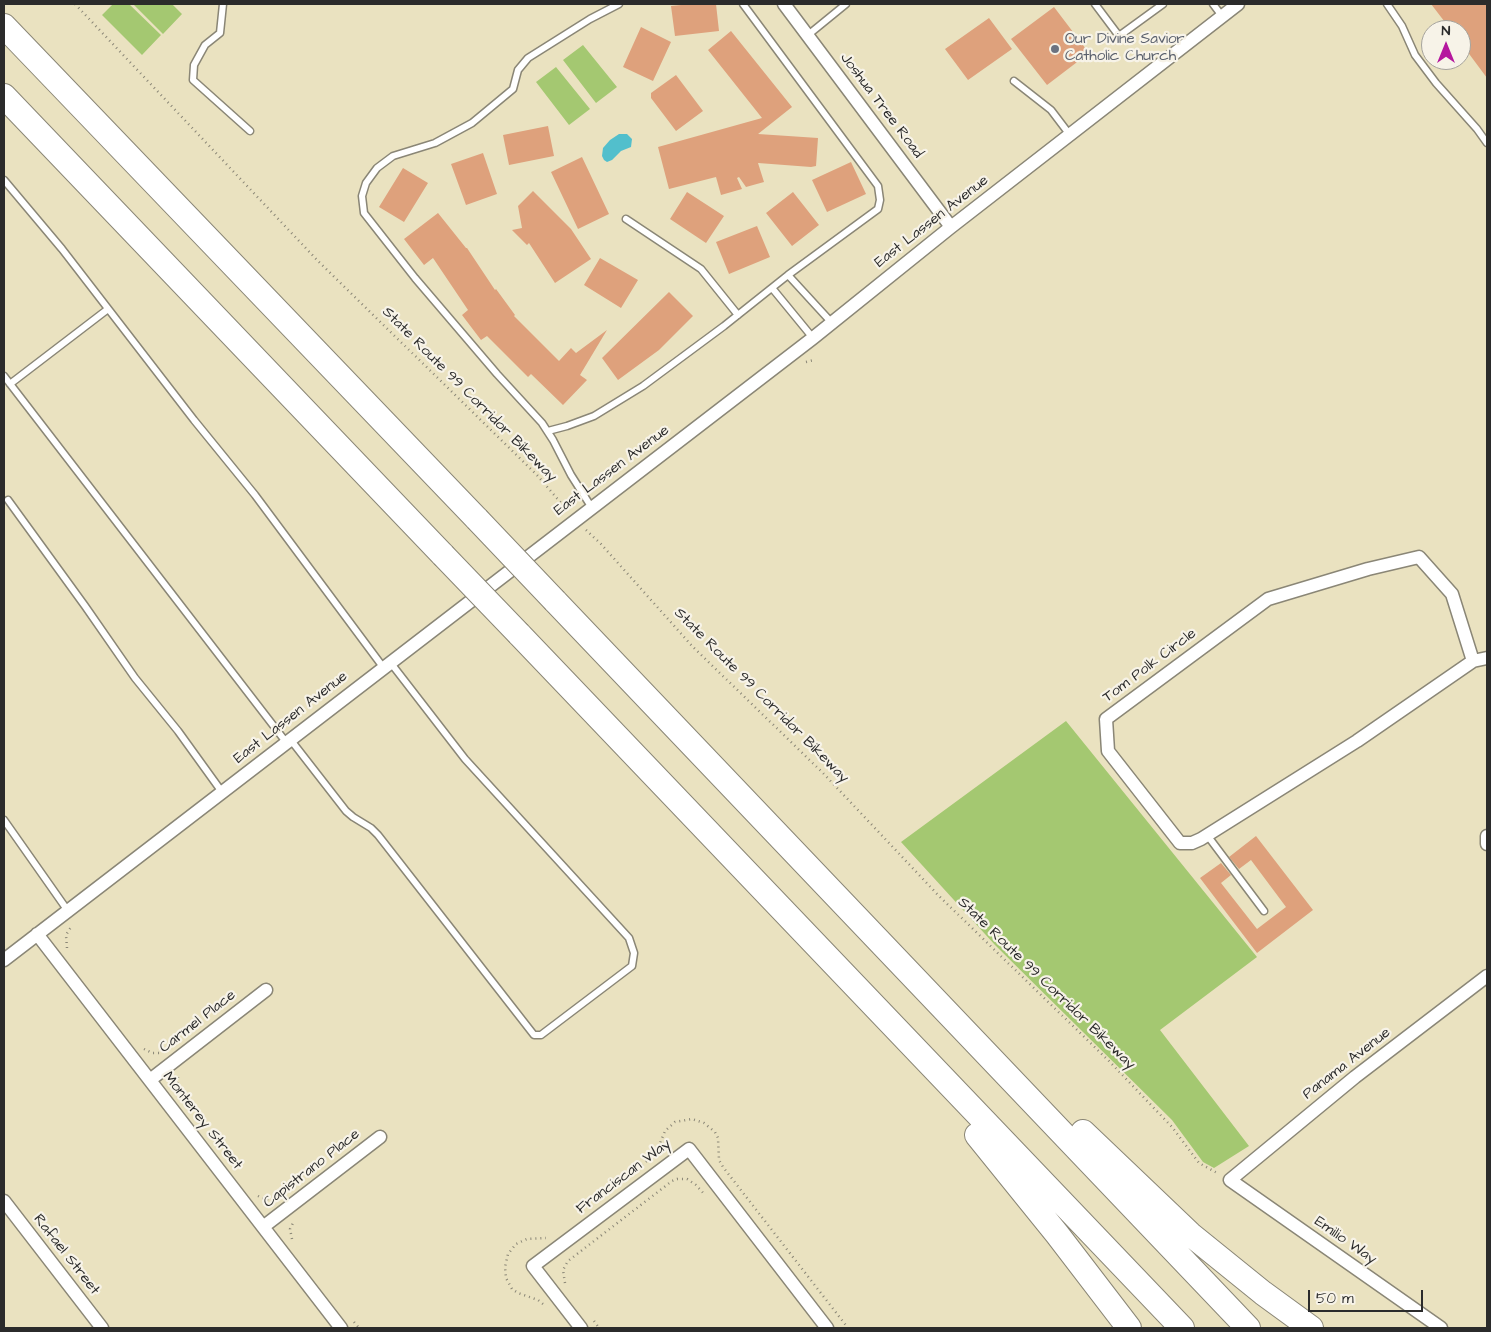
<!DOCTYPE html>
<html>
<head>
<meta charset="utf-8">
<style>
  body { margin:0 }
  #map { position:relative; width:1491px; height:1332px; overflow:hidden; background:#eae2c0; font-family:"Architects Daughter",sans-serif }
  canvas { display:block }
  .frame { position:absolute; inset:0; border:5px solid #2b2b2b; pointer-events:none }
  .north { position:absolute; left:1421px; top:20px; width:50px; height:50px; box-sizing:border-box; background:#f7f3e8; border:1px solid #a5a39c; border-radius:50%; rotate:0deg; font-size:14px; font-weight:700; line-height:20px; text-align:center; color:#2b2b2b }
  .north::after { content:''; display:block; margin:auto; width:18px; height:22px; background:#b5179e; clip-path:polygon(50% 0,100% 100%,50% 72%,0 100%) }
  .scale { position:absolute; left:1308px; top:1290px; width:115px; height:22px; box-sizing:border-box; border:2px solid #2b2b2b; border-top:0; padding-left:6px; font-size:15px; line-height:18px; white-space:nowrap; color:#2b2b2b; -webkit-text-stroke:4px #f7f3e8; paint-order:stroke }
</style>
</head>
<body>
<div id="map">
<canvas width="1491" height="1332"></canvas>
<div class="frame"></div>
<div class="north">N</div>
<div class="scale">50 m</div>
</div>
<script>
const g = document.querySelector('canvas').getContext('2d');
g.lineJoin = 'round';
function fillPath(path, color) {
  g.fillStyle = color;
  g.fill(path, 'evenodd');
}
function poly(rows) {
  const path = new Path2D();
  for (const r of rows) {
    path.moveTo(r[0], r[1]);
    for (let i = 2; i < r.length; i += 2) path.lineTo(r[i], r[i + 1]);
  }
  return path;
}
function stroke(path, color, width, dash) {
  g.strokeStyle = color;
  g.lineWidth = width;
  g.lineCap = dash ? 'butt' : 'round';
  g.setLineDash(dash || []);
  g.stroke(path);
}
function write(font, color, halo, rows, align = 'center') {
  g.font = font + ' "Architects Daughter",sans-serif';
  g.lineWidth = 4.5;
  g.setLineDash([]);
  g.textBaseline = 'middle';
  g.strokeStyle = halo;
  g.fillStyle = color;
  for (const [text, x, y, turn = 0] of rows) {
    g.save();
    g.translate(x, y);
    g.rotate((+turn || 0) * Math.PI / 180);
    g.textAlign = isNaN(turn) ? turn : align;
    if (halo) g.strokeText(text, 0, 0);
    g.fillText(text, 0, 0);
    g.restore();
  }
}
fillPath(poly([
  [113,4,129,4,161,35,142,55,102,15],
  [133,4,172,4,182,14,163,34],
  [583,45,617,87,596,103,563,60],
  [556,67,590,109,569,125,536,82],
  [1066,721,1257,957,1160,1030,1249,1146,1214,1168,1203,1162,1172,1120,995,945,901,842]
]), '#a4c871');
fillPath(poly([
  [619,134,627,134,632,139,631,147,621,151,612,160,607,162,604,160,602,156,603,148,610,140]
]), '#52bfcc');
fillPath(poly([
  [691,4,716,4,719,31,675,36,671,6],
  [1431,4,1487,4,1487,78,1461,43,1461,30,1451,30],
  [1054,7,1089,53,1047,85,1011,39],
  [989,18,1012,49,968,80,945,49],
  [641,27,671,42,653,81,623,67],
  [731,31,792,107,758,134,818,138,816,166,811,167,758,163,764,182,746,187,739,177,737,178,742,189,721,195,716,177,669,189,658,147,762,118,708,50],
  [676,75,703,111,676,131,651,98,651,93],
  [548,126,554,156,509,165,503,135],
  [483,153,497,194,466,205,451,164],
  [582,157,609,214,578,229,551,172],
  [851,162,866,194,827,212,812,180],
  [403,168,428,183,404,222,379,207],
  [533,191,571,229,591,259,555,283,529,243,527,245,512,230,522,228,518,206],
  [687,192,724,216,706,243,670,219],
  [793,192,819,225,792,246,766,213],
  [438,213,466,248,467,248,495,290,496,289,515,315,514,316,559,361,571,348,576,353,607,330,580,375,587,380,563,405,531,374,528,377,487,336,481,340,462,315,468,310,433,258,424,265,404,239],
  [757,226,770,257,729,274,716,242],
  [600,258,638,280,621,308,584,285],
  [669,292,693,316,659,350,618,380,602,358],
  [1256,836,1313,910,1257,953,1200,878,1221,863,1231,875,1221,883,1257,929,1286,907,1251,860,1239,869,1229,857]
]), '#dea17c');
const lane = poly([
  [223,4,220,33,205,45,194,65,193,80,250,131],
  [1095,4,1119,36,1163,4],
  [1213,4,1222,16],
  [1387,4,1402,26,1415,55,1436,83,1477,129,1487,143],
  [808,35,846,4],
  [1014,81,1051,110,1070,135],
  [4,180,62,249,194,420,255,495,383,667],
  [626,219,701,269,738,315],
  [788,275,832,323],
  [772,288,813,338],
  [4,376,286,742],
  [10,384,108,309],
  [548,431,567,426,594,416,643,386,724,326,788,275,878,209,880,200,878,186,743,4],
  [8,500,85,606,135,678,178,731,222,792],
  [592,508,571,475,553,440,542,423,497,374,415,278,364,213,362,196,366,183,377,168,393,156,435,143,472,123,513,89,518,70,528,58,590,19,619,4],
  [290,739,346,811,353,817,371,828,378,835,534,1035,541,1035,632,966,634,953,629,938,465,759,390,662],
  [4,820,68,911],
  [1207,835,1264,911]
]);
const street = poly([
  [784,4,951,227],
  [1473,661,1452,594,1419,557,1368,569,1268,599,1106,719,1108,751,1180,843,1192,843,1201,839,1357,741,1473,661,1487,658],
  [1487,836,1487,844],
  [37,934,341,1328],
  [4,960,813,338,951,227,1238,4],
  [150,1080,266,990],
  [4,1201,102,1328],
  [263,1227,380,1137],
  [581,1328,533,1266,689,1149,827,1328],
  [1441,1328,1230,1180,1355,1077,1487,976]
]);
const highway = poly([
  [4,26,477,519],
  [4,96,443,555],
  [555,601,1248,1328],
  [519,634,1182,1328],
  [1083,1132,1190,1234,1263,1293,1311,1328],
  [977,1135,1057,1234,1129,1328]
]);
stroke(lane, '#8a8676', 9);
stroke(street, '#8a8676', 15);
stroke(highway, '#8a8676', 26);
stroke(poly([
  [75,4,318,261,537,475,567,510],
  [806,362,814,360],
  [586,530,601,544,693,647,823,773,938,895,1109,1061,1172,1127,1199,1163,1219,1174],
  [67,948,66,935,71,927],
  [144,1049,152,1053,160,1053],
  [178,1077,177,1087,179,1093],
  [642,1165,656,1153,665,1131,675,1122,692,1119,704,1123,715,1132,718,1138,719,1160,723,1167,848,1328],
  [258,1196,264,1199,274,1200],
  [292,1239,290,1229,293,1223],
  [565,1283,563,1270,568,1261,672,1181,677,1179,687,1179,696,1185,705,1195],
  [543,1304,538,1300,518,1293,512,1289,506,1278,505,1267,508,1254,516,1244,527,1239,546,1238],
  [594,1321,599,1328],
  [354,1322,359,1328]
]), '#8a8676', 2.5, [1, 4]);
stroke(lane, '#fff', 6);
stroke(street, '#fff', 12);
stroke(highway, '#fff', 24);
const highwayBridge = poly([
  [477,519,555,601],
  [443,555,519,634]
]);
stroke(highwayBridge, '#8a8676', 26, []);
stroke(highwayBridge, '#fff', 24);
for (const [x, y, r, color] of [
  [1055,49,5,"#6b7280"]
]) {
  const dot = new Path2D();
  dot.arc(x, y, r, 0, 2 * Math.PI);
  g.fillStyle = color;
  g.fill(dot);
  stroke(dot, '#f7f3e8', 2);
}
write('15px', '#5b616d', '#f7f3e8', [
  ["Our Divine Savior",1065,40],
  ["Catholic Church",1065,57]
], 'left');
write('15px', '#2b2b2b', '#f7f3e8', [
  ["Joshua Tree Road",881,106,53],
  ["East Lassen Avenue",932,222,-38],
  ["State Route 99 Corridor Bikeway",469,395,45],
  ["East Lassen Avenue",612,471,-37],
  ["Tom Polk Circle",1150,666,-37],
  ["State Route 99 Corridor Bikeway",761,696,45],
  ["East Lassen Avenue",291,718,-38],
  ["State Route 99 Corridor Bikeway",1046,984,44],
  ["Carmel Place",198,1022,-38],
  ["Panama Avenue",1347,1064,-38],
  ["Monterey Street",202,1121,52],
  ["Capistrano Place",312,1169,-38],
  ["Franciscan Way",624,1177,-37],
  ["Emilio Way",1345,1241,35],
  ["Rafael Street",66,1255,52]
]);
</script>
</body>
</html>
